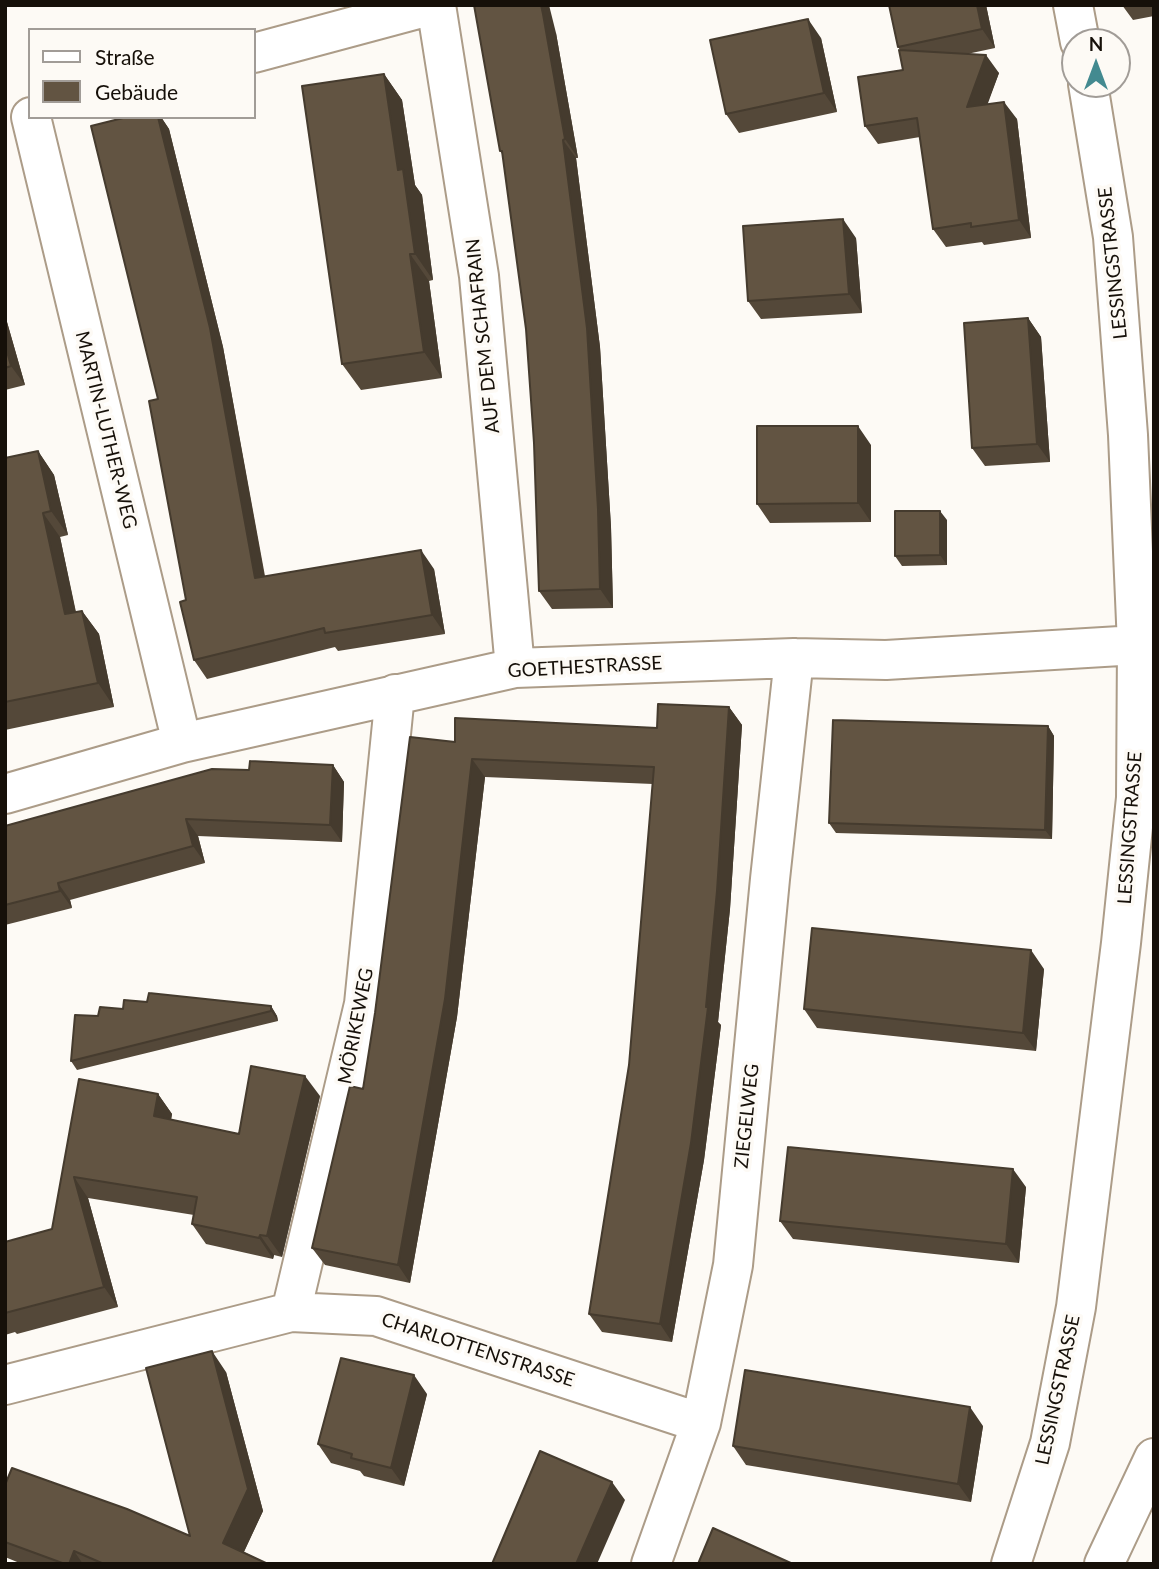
<!DOCTYPE html>
<html>
<head>
<meta charset="utf-8">
<style>
  body { margin:0 }
  #map { position:relative; width:1159px; height:1569px; overflow:hidden; background:#fdfaf5; font-family:Lato,sans-serif }
  canvas { display:block }
  .frame { position:absolute; inset:0; border:7px solid #161009; pointer-events:none }
  .legend { position:absolute; left:28px; top:28px; width:228px; height:91px; box-sizing:border-box; background:#fdfaf5; border:2px solid #a19c97; margin:0; padding:9px 12px; list-style:none; font-size:21px; color:#161009 }
  .legend li { display:flex; align-items:center; gap:14px; height:35px }
  .legend b { width:35px; border:2px solid #a19c97 }
  .north { position:absolute; left:1061px; top:28px; width:70px; height:70px; box-sizing:border-box; background:#fdfaf5; border:2px solid #a19c97; border-radius:50%; rotate:0deg; font-size:19px; font-weight:700; line-height:28px; text-align:center; color:#161009 }
  .north::after { content:''; display:block; margin:auto; width:24px; height:32px; background:#438a90; clip-path:polygon(50% 0,100% 100%,50% 72%,0 100%) }
</style>
</head>
<body>
<div id="map">
<canvas width="1159" height="1569"></canvas>
<div class="frame"></div>
<ul class="legend">
<li><b style="height:9px;background:#fff"></b>Straße</li>
<li><b style="height:19px;background:#625442"></b>Gebäude</li>
</ul>
<div class="north">N</div>
</div>
<script>
const g = document.querySelector('canvas').getContext('2d');
g.lineJoin = 'round';
function poly(rows) {
  const path = new Path2D();
  for (const r of rows) {
    path.moveTo(r[0], r[1]);
    for (let i = 2; i < r.length; i += 2) path.lineTo(r[i], r[i + 1]);
  }
  return path;
}
function stroke(path, color, width, dash) {
  g.strokeStyle = color;
  g.lineWidth = width;
  g.lineCap = dash ? 'butt' : 'round';
  g.setLineDash(dash || []);
  g.stroke(path);
}
function fillPath(path, color) {
  g.fillStyle = color;
  g.fill(path, 'evenodd');
}
function write(font, color, halo, rows, align = 'center') {
  g.font = font + ' Lato,sans-serif';
  g.lineWidth = 7;
  g.setLineDash([]);
  g.textBaseline = 'middle';
  g.strokeStyle = halo;
  g.fillStyle = color;
  for (const [text, x, y, turn = 0] of rows) {
    g.save();
    g.translate(x, y);
    g.rotate((+turn || 0) * Math.PI / 180);
    g.textAlign = isNaN(turn) ? turn : align;
    if (halo) g.strokeText(text, 0, 0);
    g.fillText(text, 0, 0);
    g.restore();
  }
}
const minor = poly([
  [436,5,479,276,515,668],
  [1073,5,1080,42],
  [254,53,433,5],
  [31,117,182,743],
  [5,794,182,743,515,668,794,658,886,660,1137,645],
  [291,1312,364,1004,395,694],
  [5,1385,291,1312,376,1316,701,1423],
  [651,1564,701,1423,733,1265,770,879,794,658],
  [1011,1564,1050,1443,1076,1307,1121,943,1136,798,1137,645,1128,435,1113,237,1088,84],
  [1104,1564,1154,1458]
]);
stroke(minor, '#ac9c88', 42);
stroke(minor, '#fff', 38);
fillPath(poly([
  [986,5,995,48,967,54,999,73,987,104,1017,119,1031,238,984,245,982,242,946,247,933,229,920,137,878,144,865,126,903,70,900,50,898,47],
  [1122,5,1154,5,1154,16,1133,20],
  [556,33,578,158,576,158,600,347,611,527,613,608,552,609,539,591,534,443,526,329,503,155,500,151],
  [821,38,837,112,739,133,726,114],
  [384,74,402,100,415,185,422,195,433,280,429,281,442,378,361,390,342,364],
  [127,117,161,117,169,129,223,347,265,576,434,569,445,634,338,651,335,647,207,679,194,660,158,399],
  [856,238,862,313,761,319,748,301],
  [5,315,25,385,5,390],
  [1028,318,1041,337,1050,462,985,466,972,448],
  [871,445,871,522,770,523,757,504],
  [38,451,54,475,68,535,60,537,76,612,82,611,99,634,114,707,5,730,5,458],
  [947,520,947,565,902,566,895,556],
  [729,707,742,725,730,909,718,1022,721,1025,704,1160,672,1342,602,1332,589,1314,629,1065,653,784,485,777,457,1017,410,1283,325,1265,312,1248,363,1089,455,742,657,728],
  [1048,726,1054,736,1052,839,836,833,829,823],
  [333,765,344,782,342,842,198,836,205,863,70,900,72,908,5,925,5,826,249,770],
  [1044,969,1036,1051,817,1028,804,1009],
  [147,1002,271,1006,277,1016,278,1021,77,1070,71,1061,98,1016],
  [79,1079,158,1094,172,1114,171,1120,239,1134,320,1096,282,1257,274,1255,273,1259,206,1244,192,1224,194,1215,88,1198,118,1307,17,1334,15,1332,5,1335,5,1242,52,1229],
  [1026,1187,1019,1263,793,1239,780,1221],
  [226,1372,263,1511,244,1552,268,1564,22,1564,5,1557,5,1485,190,1536],
  [427,1394,404,1486,364,1476,360,1471,331,1463,318,1444],
  [983,1426,971,1502,746,1465,733,1446]
]), '#544839');
fillPath(poly([
  [541,5,549,5,556,33,578,158,565,139],
  [977,5,986,5,995,48,982,29],
  [808,19,821,38,837,112,824,93],
  [986,55,999,73,980,125,967,107],
  [384,74,402,100,415,185,422,195,433,280,415,254,398,170],
  [1004,102,1017,119,1031,238,1019,220],
  [158,117,161,117,169,129,223,347,268,596,255,578],
  [563,140,576,158,600,347,611,527,613,608,600,589],
  [843,219,856,238,862,313,849,294],
  [410,254,429,281,442,378,424,352],
  [5,315,25,385,11,366,5,344],
  [1028,318,1041,337,1050,462,1037,444],
  [858,426,871,445,871,522,858,503],
  [38,451,54,475,68,535,51,511],
  [940,511,947,520,947,565,940,555],
  [43,513,60,537,81,638,65,614],
  [421,550,434,569,445,634,432,615],
  [82,611,99,634,114,707,98,683],
  [729,707,742,725,730,909,718,1022,721,1025,704,1160,672,1342,660,1324,706,1007],
  [1048,726,1054,736,1052,839,1045,830],
  [472,759,485,777,457,1017,410,1283,398,1265],
  [333,765,344,782,342,842,330,825],
  [186,819,198,836,205,863,193,846],
  [58,883,70,900,72,908,60,891],
  [1031,950,1044,969,1036,1051,1023,1033],
  [271,1006,277,1016,278,1021,271,1011],
  [305,1076,320,1096,282,1257,267,1236],
  [158,1094,172,1114,168,1136,154,1116],
  [1013,1169,1026,1187,1019,1263,1006,1244],
  [74,1177,88,1198,118,1307,104,1287],
  [260,1235,274,1255,273,1259,259,1238],
  [212,1351,226,1372,263,1511,238,1564,223,1543],
  [414,1375,427,1394,404,1486,391,1468],
  [970,1407,983,1426,971,1502,958,1484],
  [612,1482,625,1500,597,1564,576,1564],
  [74,1551,83,1564,69,1564]
]), '#453b2e');
const building = poly([
  [474,5,541,5,543,14,565,139,563,140,587,328,598,509,600,589,539,591,534,443,526,329,502,151,500,151,474,5],
  [889,5,977,5,982,29,898,47,889,5],
  [808,19,824,93,726,114,710,40,808,19],
  [899,50,986,55,967,107,1004,102,1019,220,971,227,971,223,933,229,917,118,865,126,858,77,903,70,899,50],
  [384,74,398,170,403,169,415,254,410,254,424,352,342,364,302,86,384,74],
  [127,117,158,117,210,328,255,578,421,550,432,615,325,633,324,628,194,660,180,602,186,600,149,401,158,399,91,126,127,117],
  [843,219,849,294,748,301,743,226,843,219],
  [1028,318,1037,444,972,448,964,323,1028,318],
  [5,344,11,366,5,368,5,344],
  [757,426,858,426,858,503,757,504,757,426],
  [38,451,51,511,43,513,65,614,82,611,98,683,5,702,5,458,38,451],
  [895,511,940,511,940,555,895,556,895,511],
  [658,704,729,707,717,891,706,1007,708,1007,691,1143,660,1324,589,1314,629,1065,654,767,472,759,445,999,398,1265,312,1248,350,1086,363,1089,375,1013,410,737,455,742,455,718,657,728,658,704],
  [833,720,1048,726,1045,830,829,823,833,720],
  [250,761,333,765,330,825,186,819,193,846,58,883,60,891,5,905,5,826,212,769,249,770,250,761],
  [812,928,1031,950,1023,1033,804,1009,812,928],
  [149,993,271,1006,271,1011,71,1061,75,1015,98,1016,100,1007,123,1009,124,1000,147,1002,149,993],
  [251,1066,305,1076,267,1236,260,1235,259,1238,192,1224,197,1197,74,1177,104,1287,5,1313,5,1242,52,1229,79,1079,158,1094,154,1116,239,1134,251,1066],
  [788,1147,1013,1169,1006,1244,780,1221,788,1147],
  [212,1351,248,1489,223,1543,268,1564,104,1564,74,1551,69,1564,65,1564,5,1542,5,1485,12,1468,127,1509,190,1536,146,1368,212,1351],
  [341,1358,414,1375,391,1468,351,1458,352,1454,318,1444,341,1358],
  [745,1370,970,1407,958,1484,733,1446,745,1370],
  [540,1451,612,1482,576,1564,492,1564,540,1451],
  [713,1528,793,1564,698,1564,713,1528]
]);
fillPath(building, '#625442');
stroke(building, '#453b2e', 2);
write('19px', '#161009', '#fdfaf5', [
  ["LESSINGSTRASSE",1113,263,-96],
  ["AUF DEM SCHAFRAIN",483,336,-96],
  ["MARTIN-LUTHER-WEG",106,430,76],
  ["GOETHESTRASSE",585,667,-3],
  ["LESSINGSTRASSE",1130,828,-86],
  ["MÖRIKEWEG",356,1026,-79],
  ["ZIEGELWEG",747,1116,-84],
  ["CHARLOTTENSTRASSE",478,1350,18],
  ["LESSINGSTRASSE",1058,1390,-78]
]);
</script>
</body>
</html>
